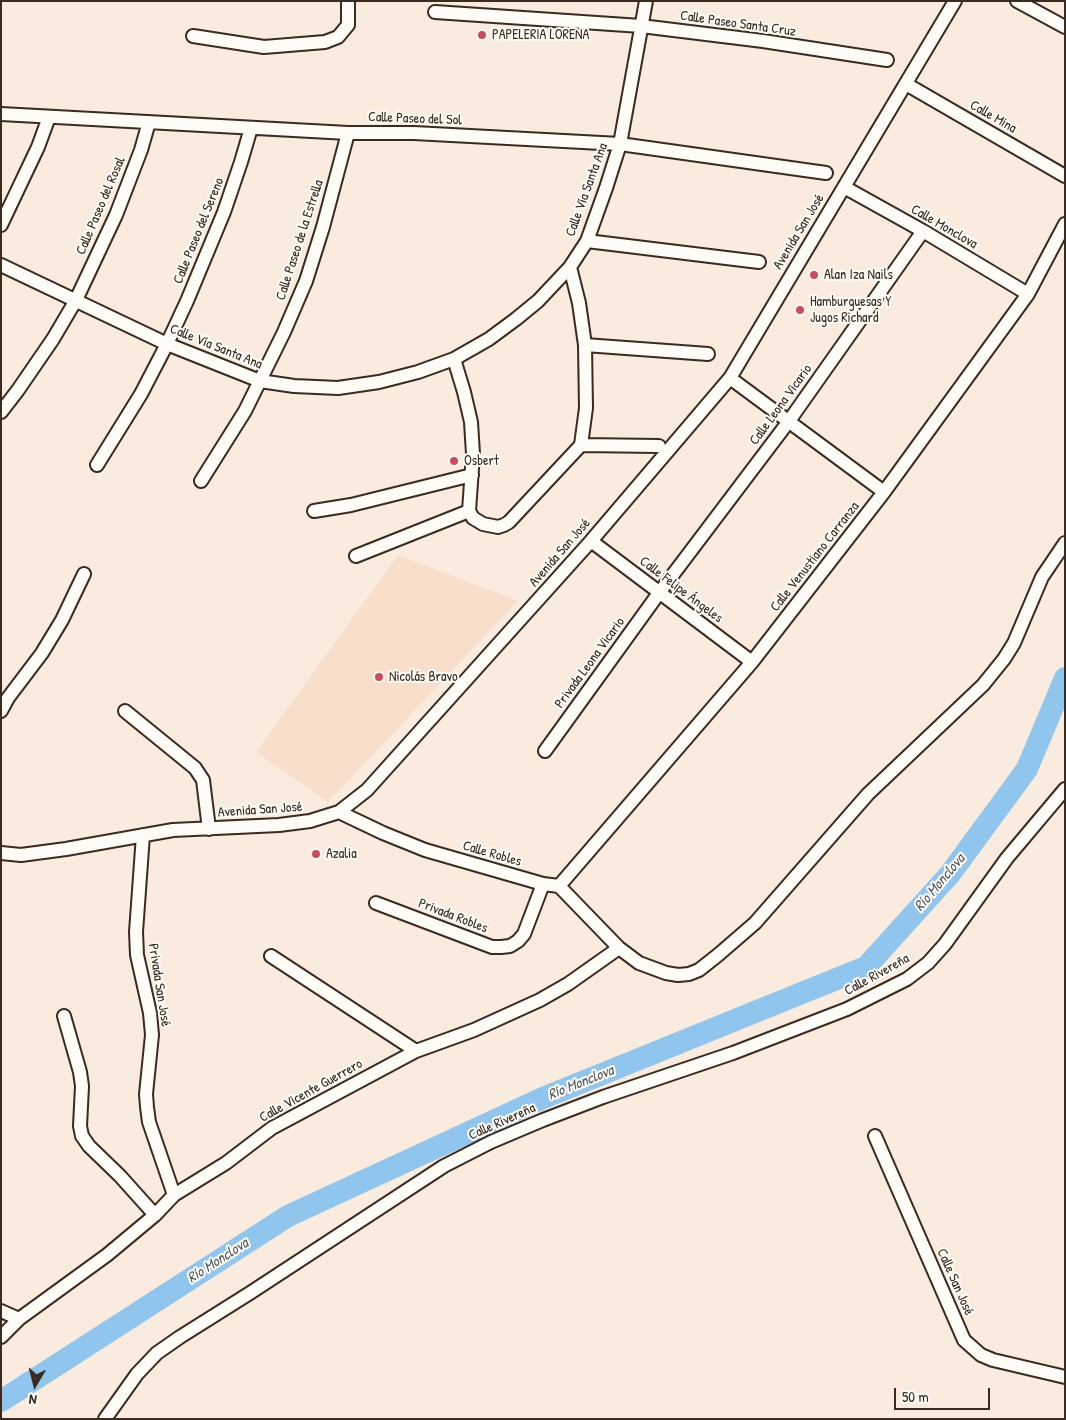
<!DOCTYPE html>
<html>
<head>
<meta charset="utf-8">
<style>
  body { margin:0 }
  #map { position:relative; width:1066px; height:1420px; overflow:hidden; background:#f9ebdd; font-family:"Patrick Hand",sans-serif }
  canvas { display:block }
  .frame { position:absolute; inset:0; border:2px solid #3b2a1e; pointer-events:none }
  .north { position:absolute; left:10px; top:1360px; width:50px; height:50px; -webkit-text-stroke:4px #fdfcf7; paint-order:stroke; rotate:188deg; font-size:14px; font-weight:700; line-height:20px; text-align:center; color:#3b2a1e }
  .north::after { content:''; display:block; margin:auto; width:18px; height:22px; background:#3b2a1e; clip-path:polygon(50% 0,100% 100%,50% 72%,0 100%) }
  .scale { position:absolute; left:894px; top:1388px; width:96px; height:22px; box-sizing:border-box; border:2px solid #3b2a1e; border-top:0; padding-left:6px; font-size:15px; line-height:18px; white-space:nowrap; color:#3b2a1e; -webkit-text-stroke:4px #fdfcf7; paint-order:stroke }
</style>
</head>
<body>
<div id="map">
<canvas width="1066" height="1420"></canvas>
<div class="frame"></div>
<div class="north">N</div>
<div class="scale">50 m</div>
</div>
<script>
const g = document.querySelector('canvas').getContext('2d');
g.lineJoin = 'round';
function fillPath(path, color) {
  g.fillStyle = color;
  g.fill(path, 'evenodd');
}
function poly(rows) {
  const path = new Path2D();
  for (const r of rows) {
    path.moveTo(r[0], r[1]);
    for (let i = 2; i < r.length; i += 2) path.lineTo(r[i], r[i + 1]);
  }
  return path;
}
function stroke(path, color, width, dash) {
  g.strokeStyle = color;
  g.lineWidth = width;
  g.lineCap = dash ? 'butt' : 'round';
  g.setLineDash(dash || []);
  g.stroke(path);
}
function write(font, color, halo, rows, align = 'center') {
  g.font = font + ' "Patrick Hand",sans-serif';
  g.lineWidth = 4;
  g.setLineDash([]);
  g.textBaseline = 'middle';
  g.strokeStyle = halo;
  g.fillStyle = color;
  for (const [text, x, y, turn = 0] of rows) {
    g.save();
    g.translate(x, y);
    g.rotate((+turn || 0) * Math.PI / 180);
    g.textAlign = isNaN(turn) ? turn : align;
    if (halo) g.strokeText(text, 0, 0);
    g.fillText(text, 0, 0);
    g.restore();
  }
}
fillPath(poly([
  [398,555,518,601,328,802,256,752]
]), '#f7dfcb');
stroke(poly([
  [1,1401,288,1216,543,1098,866,967,950,874,1027,769,1065,678]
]), '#90c6ee', 22);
const minor = poly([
  [1017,1,1065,27],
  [435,12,641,26,763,41,887,60],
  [193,36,264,47,325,42,338,37,348,25,348,1],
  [906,84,1065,176],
  [1,114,348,133,414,133,620,144,826,173],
  [844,187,923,231,1028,294],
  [1,225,38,147,49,117],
  [587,241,759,262],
  [1,265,167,344,260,381,294,386,338,388,379,382,418,372,454,359,489,339,516,319,538,301,570,267,587,241,606,188,620,144,646,1],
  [585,345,708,354],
  [454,359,464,392,471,422,473,454,469,511,473,518,483,524,498,527,504,525,509,522,581,445,586,408,585,345,579,303,570,267],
  [730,378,884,492],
  [1,412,18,390,53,339,76,300,116,215,141,150,149,122],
  [581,445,659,446],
  [97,465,141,394,167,344,187,301,224,212,241,162,251,128],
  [201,481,245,411,284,332,306,281,323,227,348,133],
  [314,511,351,505,472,475],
  [591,541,752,662],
  [356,556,469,511],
  [1,711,8,698,42,653,62,620,84,574],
  [125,711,195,768,203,780,209,829],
  [545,751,659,593,789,421,923,231],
  [339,812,383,833,425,850,543,884,559,886,619,948,639,963,666,973,678,975,689,974,699,970,718,955,755,923,868,794,983,685,1004,659,1014,643,1042,577,1065,543],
  [143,835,136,932,137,955,150,1013,152,1035,146,1094,147,1107,149,1122,174,1195],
  [1,853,21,855,66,849,173,830,279,825,310,821,339,812,367,790,591,541,730,378,955,1],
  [559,886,752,662,884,492,1028,294,1065,224],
  [376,903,492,947,501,947,510,946,518,941,524,934,543,884],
  [271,956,416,1051],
  [64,1016,80,1072,82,1086,80,1126,82,1136,89,1146,120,1176,155,1215],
  [875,1136,964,1340,981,1355,993,1360,1065,1377],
  [1,1311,19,1319],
  [1,1337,19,1319,107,1255,155,1215,174,1195,226,1163,272,1128,416,1051,474,1030,540,1000,568,984,619,948],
  [105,1419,137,1374,157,1353,180,1337,250,1293,444,1166,491,1142,543,1120,603,1097,733,1053,847,1009,907,979,928,963,945,944,1007,858,1065,789]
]);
stroke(minor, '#3b2a1e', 16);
stroke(minor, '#fdfcf7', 12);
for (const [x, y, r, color] of [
  [482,35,5,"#d1495b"],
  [814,275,5,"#d1495b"],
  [800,310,5,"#d1495b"],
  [454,461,5,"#d1495b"],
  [379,677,5,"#d1495b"],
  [316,854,5,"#d1495b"]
]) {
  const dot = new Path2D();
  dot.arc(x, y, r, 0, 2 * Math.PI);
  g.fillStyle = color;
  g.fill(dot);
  stroke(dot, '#fdfcf7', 2);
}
write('14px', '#3b2a1e', '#fdfcf7', [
  ["Calle Paseo Santa Cruz",738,24,8],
  ["Calle Mina",993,117,30],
  ["Calle Paseo del Sol",415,119,2],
  ["Calle Vía Santa Ana",587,190,-70],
  ["Calle Paseo del Rosal",101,206,-67],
  ["Calle Monclova",944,227,30],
  ["Calle Paseo del Sereno",199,231,-68],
  ["Avenida San José",799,232,-59],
  ["Calle Paseo de la Estrella",300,240,-72],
  ["Calle Vía Santa Ana",216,347,22],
  ["Calle Leona Vicario",781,405,-54],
  ["Avenida San José",560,553,-49],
  ["Calle Venustiano Carranza",815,557,-52],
  ["Calle Felipe Ángeles",681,590,37],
  ["Privada Leona Vicario",590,663,-54],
  ["Avenida San José",260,810,-4],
  ["Calle Robles",492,854,16],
  ["Privada Robles",453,916,21],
  ["Calle Rivereña",877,975,-29],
  ["Privada San José",159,985,81],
  ["Calle Vicente Guerrero",311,1091,-29],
  ["Calle Rivereña",502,1122,-24],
  ["Calle San José",955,1282,66]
]);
write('14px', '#3b2a1e', '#fdfcf7', [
  ["PAPELERIA LORENA",492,35],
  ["Alan Iza Nails",824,275],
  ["Hamburguesas Y",810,302],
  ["Jugos Richard",810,318],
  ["Osbert",464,461],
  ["Nicolás Bravo",389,677],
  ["Azalia",326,854]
], 'left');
write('italic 15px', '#54595c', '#fdfcf7', [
  ["Río Monclova",940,883,-50],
  ["Río Monclova",581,1083,-22],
  ["Río Monclova",218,1261,-33]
]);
</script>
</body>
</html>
